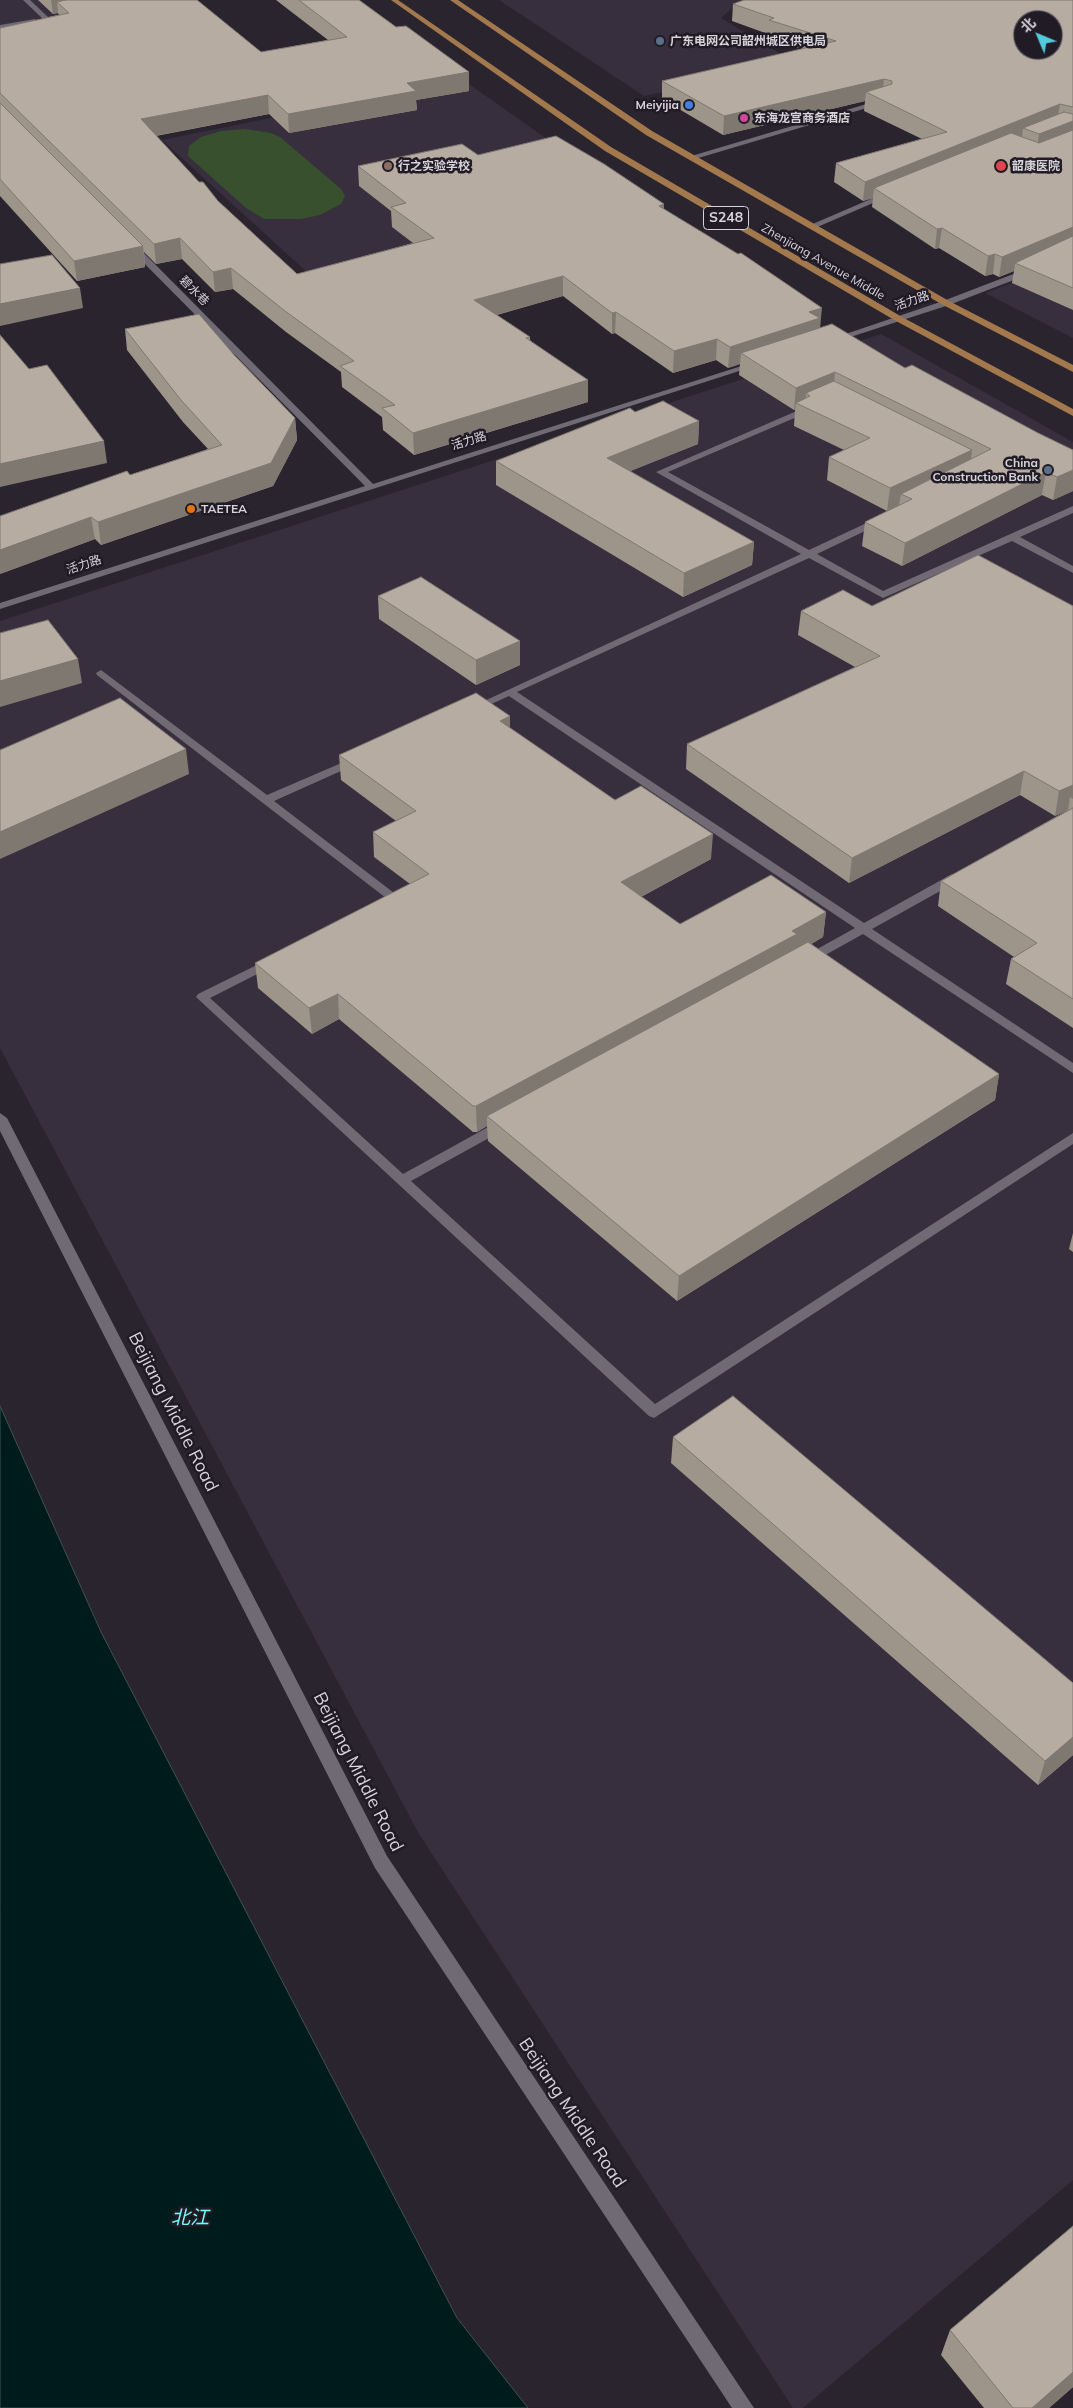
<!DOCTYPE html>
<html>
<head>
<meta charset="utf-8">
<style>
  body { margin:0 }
  #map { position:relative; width:1073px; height:2408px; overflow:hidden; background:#2a242e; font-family:Mulish,"Noto Sans SC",sans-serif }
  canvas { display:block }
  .north { position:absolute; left:1013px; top:10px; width:50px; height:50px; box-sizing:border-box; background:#201b24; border:1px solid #69656c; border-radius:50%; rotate:315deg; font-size:14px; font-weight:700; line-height:20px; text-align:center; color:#d6d3d9 }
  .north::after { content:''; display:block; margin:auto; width:18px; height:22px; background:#53cadc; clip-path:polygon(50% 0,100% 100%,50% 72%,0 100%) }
</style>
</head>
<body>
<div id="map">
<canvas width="1073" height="2408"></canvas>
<div class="north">北</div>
</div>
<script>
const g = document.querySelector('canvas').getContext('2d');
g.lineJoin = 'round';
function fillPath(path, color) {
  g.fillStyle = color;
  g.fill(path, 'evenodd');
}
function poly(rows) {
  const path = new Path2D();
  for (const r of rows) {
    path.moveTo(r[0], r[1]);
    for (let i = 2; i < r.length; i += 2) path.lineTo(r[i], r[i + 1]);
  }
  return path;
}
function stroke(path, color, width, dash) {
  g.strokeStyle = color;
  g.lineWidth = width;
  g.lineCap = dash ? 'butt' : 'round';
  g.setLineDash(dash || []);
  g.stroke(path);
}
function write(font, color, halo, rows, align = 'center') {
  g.font = font + ' Mulish,"Noto Sans SC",sans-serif';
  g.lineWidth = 5;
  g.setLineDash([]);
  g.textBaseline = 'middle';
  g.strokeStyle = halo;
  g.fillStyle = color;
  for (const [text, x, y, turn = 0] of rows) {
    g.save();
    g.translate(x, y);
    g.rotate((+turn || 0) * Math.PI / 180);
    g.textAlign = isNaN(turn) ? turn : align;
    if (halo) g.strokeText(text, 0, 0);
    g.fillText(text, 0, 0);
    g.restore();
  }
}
fillPath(poly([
  [0,0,184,0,0,33],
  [499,0,741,0,721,18,798,64,644,96],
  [462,79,622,192,309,274,162,140],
  [1073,254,1073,338,985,293,1033,275],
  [881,334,1073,442,1073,2180,803,2408,793,2408,419,1834,0,1048,0,621]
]), '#372f3d');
fillPath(poly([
  [245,129,271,133,280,137,341,189,345,196,341,204,320,215,301,219,264,219,246,208,188,156,189,146,201,137,221,131]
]), '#38502d');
const water = poly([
  [0,1406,101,1632,457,2318,528,2408,0,2408,0,1406]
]);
fillPath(water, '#001b1c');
stroke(water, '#405255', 1);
fillPath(poly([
  [23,0,30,0,48,17,63,14,66,16,44,20,23,0],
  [35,19,37,22,0,29,0,25,35,19],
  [887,192,894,194,815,228,808,226,887,192],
  [829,397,835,397,986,473,817,554,883,591,1073,506,1073,513,1020,537,1073,566,1073,573,1012,541,883,598,809,558,517,692,864,923,952,874,960,874,962,877,960,880,872,929,1073,1063,1073,1073,863,934,811,963,803,963,801,960,803,957,855,928,509,696,476,711,468,711,467,709,801,554,656,472,829,397],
  [832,402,973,473,809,550,668,472,832,402],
  [101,670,267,795,353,758,361,758,361,762,274,801,398,896,400,899,398,902,387,907,379,907,377,904,379,901,386,898,97,675,96,673,101,670],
  [271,958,277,962,275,965,210,998,403,1174,499,1121,509,1121,511,1124,509,1127,411,1181,655,1404,1073,1133,1073,1144,654,1418,649,1416,196,997,198,994,271,958]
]), '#706a75');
fillPath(poly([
  [880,100,887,102,695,159,688,157,880,100],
  [130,245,136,245,373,484,754,362,761,364,0,609,0,603,365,486,130,249,130,245],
  [1029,268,1033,271,1032,273,949,305,835,342,828,340,943,301,1029,268]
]), '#706a75');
fillPath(poly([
  [0,1113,7,1118,387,1856,754,2408,732,2408,375,1868,0,1131,0,1113]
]), '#706a75');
fillPath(poly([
  [391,0,398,0,611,147,902,317,1073,409,1073,416,896,321,605,151,391,0],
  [450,0,458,0,652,131,949,301,1073,365,1073,372,943,305,646,135,450,0]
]), '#a2784c');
fillPath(poly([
  [38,0,197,0,261,52,328,40,276,0,359,0,469,91,416,100,417,110,289,133,269,114,156,136,199,182,218,201,297,274,413,243,392,227,391,211,359,186,358,166,478,155,664,209,820,328,905,368,1073,450,1073,491,1053,500,1042,495,902,566,862,546,865,522,887,511,827,480,829,457,844,450,794,426,795,410,794,410,739,375,740,364,728,368,716,360,673,373,615,333,612,334,563,296,497,315,530,337,530,340,588,402,414,455,383,430,382,417,342,387,341,372,286,332,233,289,215,292,182,259,156,264,144,252,145,267,77,281,0,196,0,28,59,15,58,13,53,14],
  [1073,0,1073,310,1012,283,1014,271,999,277,993,274,985,276,939,248,935,249,872,207,873,198,863,201,834,182,836,163,922,139,864,111,865,101,723,135,662,99,662,81,802,49,768,37,768,34,732,21,733,4],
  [125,329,236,357,295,418,297,440,273,486,101,545,95,539,0,574,130,475,208,449,183,422,127,350],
  [635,412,699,421,698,444,630,471,754,542,752,565,683,597,496,485,496,461],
  [378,596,520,641,520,665,476,685,379,619],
  [872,606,1073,606,1073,1028,1006,984,1011,959,1014,957,938,906,941,881,1068,810,1055,816,1020,795,849,883,686,769,687,744,855,667,798,635,801,611],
  [510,716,510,728,615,800,711,859,641,897,680,924,826,912,823,937,811,944,999,1074,995,1100,677,1301,488,1141,487,1126,477,1132,473,1132,339,1019,312,1034,258,988,255,963,410,884,374,857,373,832,396,821,341,780,339,755],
  [1073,1233,1073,1252,1069,1249],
  [673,1437,1073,1683,1073,1755,1038,1785,671,1463],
  [1073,2226,1073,2387,1049,2408,984,2408,941,2355,950,2330]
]), '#9d948a');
fillPath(poly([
  [51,0,132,0,57,2,58,13,53,14],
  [469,72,469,91,416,100,417,110,289,133,288,114,407,83],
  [884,79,882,97,866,92,865,101,723,135,724,116],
  [268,95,269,114,143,138,141,119],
  [1060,104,1057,122,1023,128,1022,137,874,188,873,198,863,201,865,182],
  [1073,121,1073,135,1036,153,1039,134],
  [664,204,664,225,659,206],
  [1073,227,1073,245,1015,263,1014,271,999,277,1002,257],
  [942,228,939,248,935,249,937,229],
  [180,238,182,259,156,264,154,244],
  [143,246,145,267,77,281,74,261],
  [995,254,993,274,985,276,988,256],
  [231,268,233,289,215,292,213,272],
  [563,276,563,296,474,321,474,300],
  [80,288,83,308,0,326,0,304],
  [822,308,819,339,741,353,740,364,728,368,730,347,809,312],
  [616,312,615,333,612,334,612,313],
  [717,339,716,360,673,373,674,351],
  [835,372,833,394,810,396,806,393,805,406,796,403,795,410,794,410,796,388],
  [588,380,588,402,414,455,413,433],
  [295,418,297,440,273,486,101,545,98,522],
  [699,421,698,444,606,481,607,458],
  [104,441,107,463,0,487,0,464],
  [972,450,969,473,901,494,899,505,887,511,890,488],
  [1073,470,1073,491,1053,500,1057,477],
  [1046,472,1042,495,902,566,905,543],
  [91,517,95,539,0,574,0,550],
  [754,542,752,565,683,597,684,573],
  [520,641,520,665,476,685,476,660],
  [78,659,82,683,0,707,0,681],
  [510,716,510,741,500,721],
  [186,749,189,774,0,859,0,832],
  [1024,771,1020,795,849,883,852,858],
  [1073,785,1073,799,1070,797,1068,810,1055,816,1059,791],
  [713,834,711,859,620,908,621,882],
  [826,912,823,937,795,954,487,1116,487,1126,477,1132,476,1106],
  [338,994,339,1019,312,1034,309,1008],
  [999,1074,995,1100,677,1301,679,1276],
  [1073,1737,1073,1755,1038,1785,1045,1761],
  [1073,2372,1073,2387,1049,2408,1032,2408]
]), '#7f7871');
const building = poly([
  [66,0,197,0,261,52,347,37,299,0,359,0,396,27,406,26,469,72,407,83,416,91,288,114,268,95,141,119,199,182,203,182,218,201,297,274,434,238,391,207,406,203,358,166,462,144,478,155,556,136,604,164,664,204,659,206,738,254,741,253,822,308,809,312,820,318,730,347,717,339,674,351,616,312,612,313,563,276,474,300,530,337,526,338,588,380,413,433,382,408,395,405,340,366,354,361,285,311,231,268,213,272,180,238,154,244,0,93,0,28,69,13,57,2,66,0],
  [744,0,1073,0,1073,107,1060,104,865,182,836,163,947,132,866,92,892,84,892,81,884,79,724,116,662,81,836,41,769,20,774,18,733,4,744,0],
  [1023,20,1053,20,1053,50,1023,50,1023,20],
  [0,103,143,246,74,261,0,179,0,103],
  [1064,112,1073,114,1073,121,1039,134,1023,128,1064,112],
  [1073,130,1073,227,1002,257,995,254,988,256,942,228,937,229,874,188,1011,133,1039,143,1073,130],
  [1073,236,1073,288,1015,263,1073,236],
  [52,255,80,288,0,304,0,264,52,255],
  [199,314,236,357,295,418,271,463,98,522,91,517,0,550,0,516,127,471,130,475,222,445,181,400,125,329,199,314],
  [832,324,905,368,912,365,1038,433,1073,450,1073,470,1057,477,1046,472,905,543,865,522,912,499,901,494,991,449,835,372,796,388,741,353,832,324],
  [0,335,29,369,47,365,104,441,0,464,0,335],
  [834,381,972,450,890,488,829,457,870,438,796,403,810,396,806,393,834,381],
  [663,401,699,421,607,458,754,542,684,573,496,461,630,408,635,412,663,401],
  [978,555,1073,606,1073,785,1059,791,1024,771,852,858,687,744,880,656,801,611,843,590,872,606,978,555],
  [421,577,520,641,476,660,378,596,421,577],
  [48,620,78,659,0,681,0,633,48,620],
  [476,693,510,716,500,721,615,800,641,786,713,834,621,882,680,924,771,875,826,912,792,931,797,934,476,1106,473,1106,338,994,309,1008,255,963,429,874,373,832,416,811,339,755,476,693],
  [120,698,186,749,0,832,0,750,120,698],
  [1073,808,1073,999,1011,959,1037,943,941,881,1073,808],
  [808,942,999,1074,679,1276,487,1116,808,942],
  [733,1396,1073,1683,1073,1737,1045,1761,673,1437,733,1396],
  [1073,2226,1073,2372,1032,2408,1013,2408,950,2330,1073,2226]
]);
fillPath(building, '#b6aca1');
stroke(building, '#7f7871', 1);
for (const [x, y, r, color] of [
  [660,41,5,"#5c6f8a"],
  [689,105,5,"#3f7fe0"],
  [744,118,5,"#d1479c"],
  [388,166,5,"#8d6e63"],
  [1001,166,6,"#e0444e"],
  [1048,470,5,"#5c6f8a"],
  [191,509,5,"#e8710a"]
]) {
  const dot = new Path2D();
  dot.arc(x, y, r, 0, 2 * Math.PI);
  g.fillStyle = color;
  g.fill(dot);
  stroke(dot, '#201b24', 2);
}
write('bold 12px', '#d6d3d9', '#201b24', [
  ["广东电网公司韶州城区供电局",670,41],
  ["Meiyijia",679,105,"right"],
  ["东海龙宫商务酒店",754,118],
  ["行之实验学校",398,166],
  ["韶康医院",1012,166],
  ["China",1038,463,"right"],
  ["Construction Bank",1038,477,"right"],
  ["TAETEA",201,509]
], 'left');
write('12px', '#d6d3d9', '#201b24', [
  ["Zhenjiang Avenue Middle",823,262,30],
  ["碧水巷",194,291,45],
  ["活力路",912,301,-19],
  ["活力路",469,441,-17],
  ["活力路",84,565,-18]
]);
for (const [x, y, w] of [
  [726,218,45]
]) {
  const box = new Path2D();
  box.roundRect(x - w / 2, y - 11.5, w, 23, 4);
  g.fillStyle = '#201b24';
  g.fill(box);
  stroke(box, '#d6d3d9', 1);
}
write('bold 14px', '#d6d3d9', null, [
  ["S248",726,218]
]);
write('18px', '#d6d3d9', '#201b24', [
  ["Beijiang Middle Road",173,1412,63],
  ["Beijiang Middle Road",358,1772,63],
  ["Beijiang Middle Road",572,2113,56]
]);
write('italic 19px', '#74fcfd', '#201b24', [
  ["北江",190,2218]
]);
</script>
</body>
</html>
